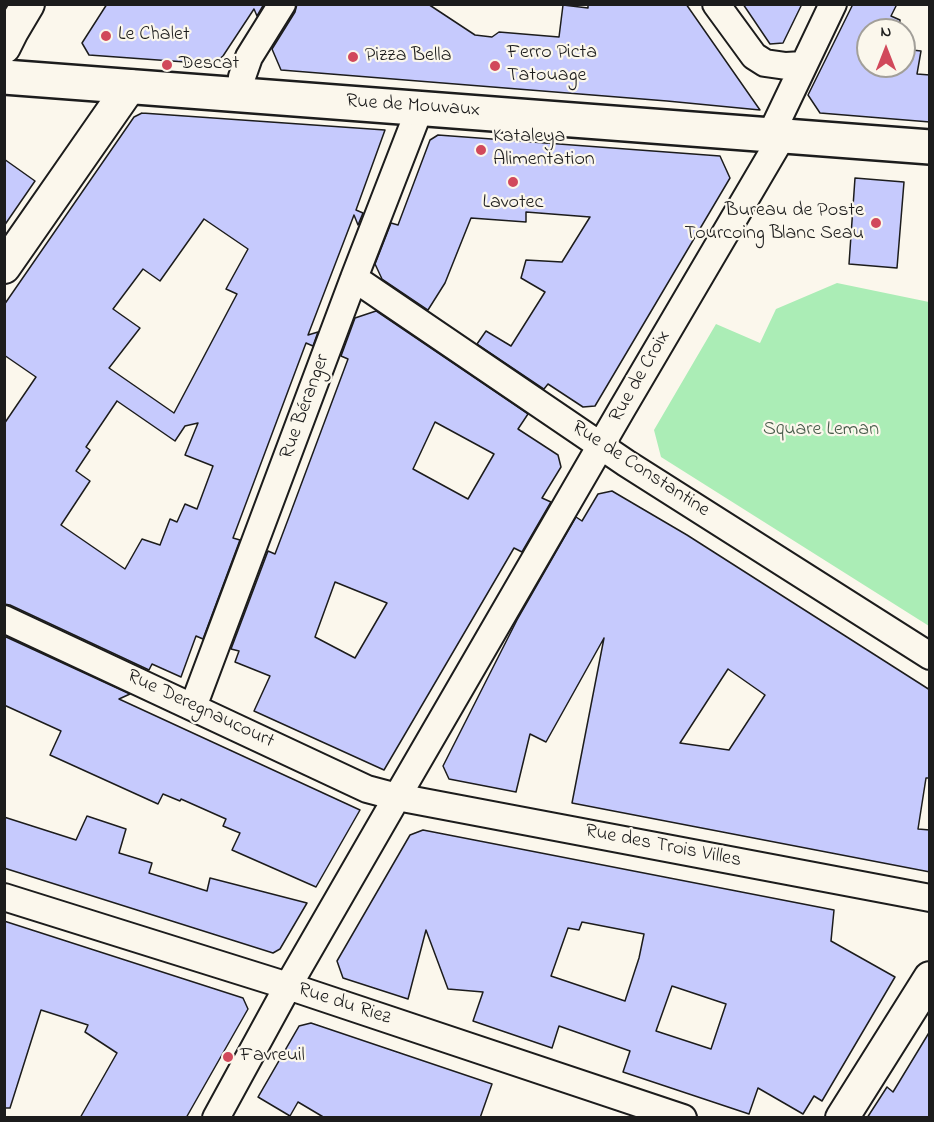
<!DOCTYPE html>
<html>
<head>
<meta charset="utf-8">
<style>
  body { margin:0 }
  #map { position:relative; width:934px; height:1122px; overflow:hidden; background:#fbf7ec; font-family:"Indie Flower",sans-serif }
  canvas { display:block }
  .frame { position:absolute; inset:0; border:6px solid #1c1c1c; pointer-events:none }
  .north { position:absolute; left:856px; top:18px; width:60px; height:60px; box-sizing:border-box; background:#fbf7ec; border:2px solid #a29f99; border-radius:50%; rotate:0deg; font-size:16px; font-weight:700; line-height:24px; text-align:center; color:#1c1c1c }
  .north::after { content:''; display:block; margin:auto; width:21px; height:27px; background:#d1495b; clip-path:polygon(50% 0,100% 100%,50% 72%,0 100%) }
</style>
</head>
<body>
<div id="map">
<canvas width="934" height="1122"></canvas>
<div class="frame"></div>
<div class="north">N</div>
</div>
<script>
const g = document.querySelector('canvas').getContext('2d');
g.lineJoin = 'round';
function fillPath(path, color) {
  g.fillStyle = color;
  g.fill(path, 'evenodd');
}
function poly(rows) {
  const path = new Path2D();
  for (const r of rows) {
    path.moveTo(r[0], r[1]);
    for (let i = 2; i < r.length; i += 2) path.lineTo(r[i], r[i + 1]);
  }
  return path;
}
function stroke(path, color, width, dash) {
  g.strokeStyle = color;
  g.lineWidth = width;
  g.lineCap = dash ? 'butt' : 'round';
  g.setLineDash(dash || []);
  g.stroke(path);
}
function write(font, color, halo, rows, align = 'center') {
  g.font = font + ' "Indie Flower",sans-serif';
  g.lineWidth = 4.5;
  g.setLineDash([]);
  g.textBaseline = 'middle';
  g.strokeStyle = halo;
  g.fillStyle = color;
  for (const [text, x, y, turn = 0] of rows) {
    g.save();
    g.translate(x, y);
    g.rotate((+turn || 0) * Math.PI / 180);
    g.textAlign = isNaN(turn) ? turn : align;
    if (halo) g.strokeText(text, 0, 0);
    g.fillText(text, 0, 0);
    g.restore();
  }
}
fillPath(poly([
  [837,283,929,302,929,626,661,457,654,430,716,324,760,343,776,309]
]), '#abedb6');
const building = poly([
  [107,4,264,4,257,16,254,9,223,56,213,64,89,55,82,43,107,4],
  [297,4,428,4,475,35,492,37,499,32,559,37,563,5,588,8,588,4,686,4,760,110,667,101,281,70,272,49,295,12,297,4],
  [743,4,802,4,783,43,770,44,743,4],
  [853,4,897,4,891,16,900,20,899,30,868,30,868,66,904,66,904,49,921,51,917,74,930,75,930,122,820,113,808,95,853,4],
  [142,113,385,130,356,210,363,213,358,225,354,215,308,335,318,332,313,346,306,343,233,538,240,540,203,639,196,636,181,677,152,664,149,670,10,605,4,604,4,424,36,377,4,355,4,305,134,117,142,113],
  [204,219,248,249,226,289,237,294,174,413,109,368,140,328,113,309,143,269,160,281,204,219],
  [117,401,175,441,185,426,198,423,185,455,213,466,197,509,185,504,177,522,170,519,160,545,142,539,125,569,61,525,90,481,76,471,90,450,86,447,117,401],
  [438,135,720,156,730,178,595,406,583,407,548,384,544,389,477,344,486,331,511,346,545,292,521,278,526,260,562,262,590,217,526,212,526,222,471,218,445,283,428,310,382,279,375,264,391,223,398,225,430,140,438,135],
  [4,159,35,181,4,226,4,159],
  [855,178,904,182,897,268,849,264,855,178],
  [376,311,528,414,518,429,558,455,561,467,542,498,551,502,522,552,514,548,384,770,254,711,270,676,235,662,239,651,231,649,268,551,275,554,289,517,348,359,341,356,355,318,376,311],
  [435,422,494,454,468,499,413,469,435,422],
  [335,582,387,603,355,658,315,637,335,582],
  [612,491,687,535,930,690,930,778,926,778,918,829,930,830,930,872,572,803,604,638,546,742,530,734,516,792,449,779,443,766,517,620,576,517,582,521,598,494,612,491],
  [728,669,765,695,729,750,680,743,728,669],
  [4,636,130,694,119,699,360,810,316,887,232,850,240,833,223,826,226,819,181,799,180,801,163,794,158,804,50,755,61,731,4,705,4,636],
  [87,816,126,829,119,853,152,863,149,873,207,891,210,878,307,903,280,949,273,953,4,868,4,817,76,840,87,816],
  [423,830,834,910,831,941,895,977,822,1101,814,1096,803,1114,758,1088,749,1114,623,1072,630,1051,559,1026,552,1048,473,1021,483,992,448,989,426,930,408,999,343,978,337,961,410,835,423,830],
  [582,922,644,934,639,958,625,1001,551,976,568,928,579,930,582,922],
  [672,986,726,1004,711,1049,656,1031,672,986],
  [4,921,243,998,248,1009,186,1118,80,1118,117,1053,85,1032,88,1025,41,1010,10,1108,4,1108,4,921],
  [311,1023,492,1084,480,1118,325,1118,298,1102,290,1116,258,1097,299,1026,311,1023],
  [930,1031,930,1118,867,1118,887,1087,893,1092,930,1031]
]);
fillPath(building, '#c6cafd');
stroke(building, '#1c1c1c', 1.5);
const minor = poly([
  [716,4,754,56,765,63,786,66,803,65],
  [240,94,242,77,249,57,282,4],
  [771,134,833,4],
  [354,278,626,463,930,656],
  [4,619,367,789,397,797,930,898],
  [193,707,354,278,420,108],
  [4,897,288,986,683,1118],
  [216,1118,288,986,397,797,622,409,783,135]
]);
const tertiary = poly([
  [4,47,12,31,28,4],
  [4,267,130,86],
  [842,1118,930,978]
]);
const secondary = poly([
  [4,77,930,147]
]);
stroke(minor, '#1c1c1c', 30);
stroke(tertiary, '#1c1c1c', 36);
stroke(secondary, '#1c1c1c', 38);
stroke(minor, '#fbf7ec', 26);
stroke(tertiary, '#fbf7ec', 32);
stroke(secondary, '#fbf7ec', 33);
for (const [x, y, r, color] of [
  [106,36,6,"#d1495b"],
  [353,57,6,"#d1495b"],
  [167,65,6,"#d1495b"],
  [495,66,6,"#d1495b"],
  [481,150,6,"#d1495b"],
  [513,182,6,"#d1495b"],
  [876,223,6,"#d1495b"],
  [228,1057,6,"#d1495b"]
]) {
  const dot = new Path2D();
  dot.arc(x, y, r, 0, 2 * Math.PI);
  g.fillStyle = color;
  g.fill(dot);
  stroke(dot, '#fbf7ec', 2);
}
write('20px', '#1c1c1c', '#fbf7ec', [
  ["Le Chalet",118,36],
  ["Ferro Picta",507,54],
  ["Tatouage",507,77],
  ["Pizza Bella",365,57],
  ["Descat",179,65],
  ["Kataleya",493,138],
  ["Alimentation",493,161],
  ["Lavotec",513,204,"center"],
  ["Bureau de Poste",864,212,"right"],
  ["Tourcoing Blanc Seau",864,235,"right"],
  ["Favreuil",240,1057]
], 'left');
write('20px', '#1c1c1c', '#fbf7ec', [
  ["Rue de Mouvaux",413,107,4],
  ["Rue de Croix",641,377,-60],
  ["Rue Béranger",306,407,-70],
  ["Rue de Constantine",640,470,33],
  ["Rue Deregnaucourt",200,710,25],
  ["Rue des Trois Villes",663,847,11],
  ["Rue du Riez",344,1005,18]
]);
write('20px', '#475b4a', '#fbf7ec', [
  ["Square Leman",821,431]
]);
</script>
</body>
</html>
